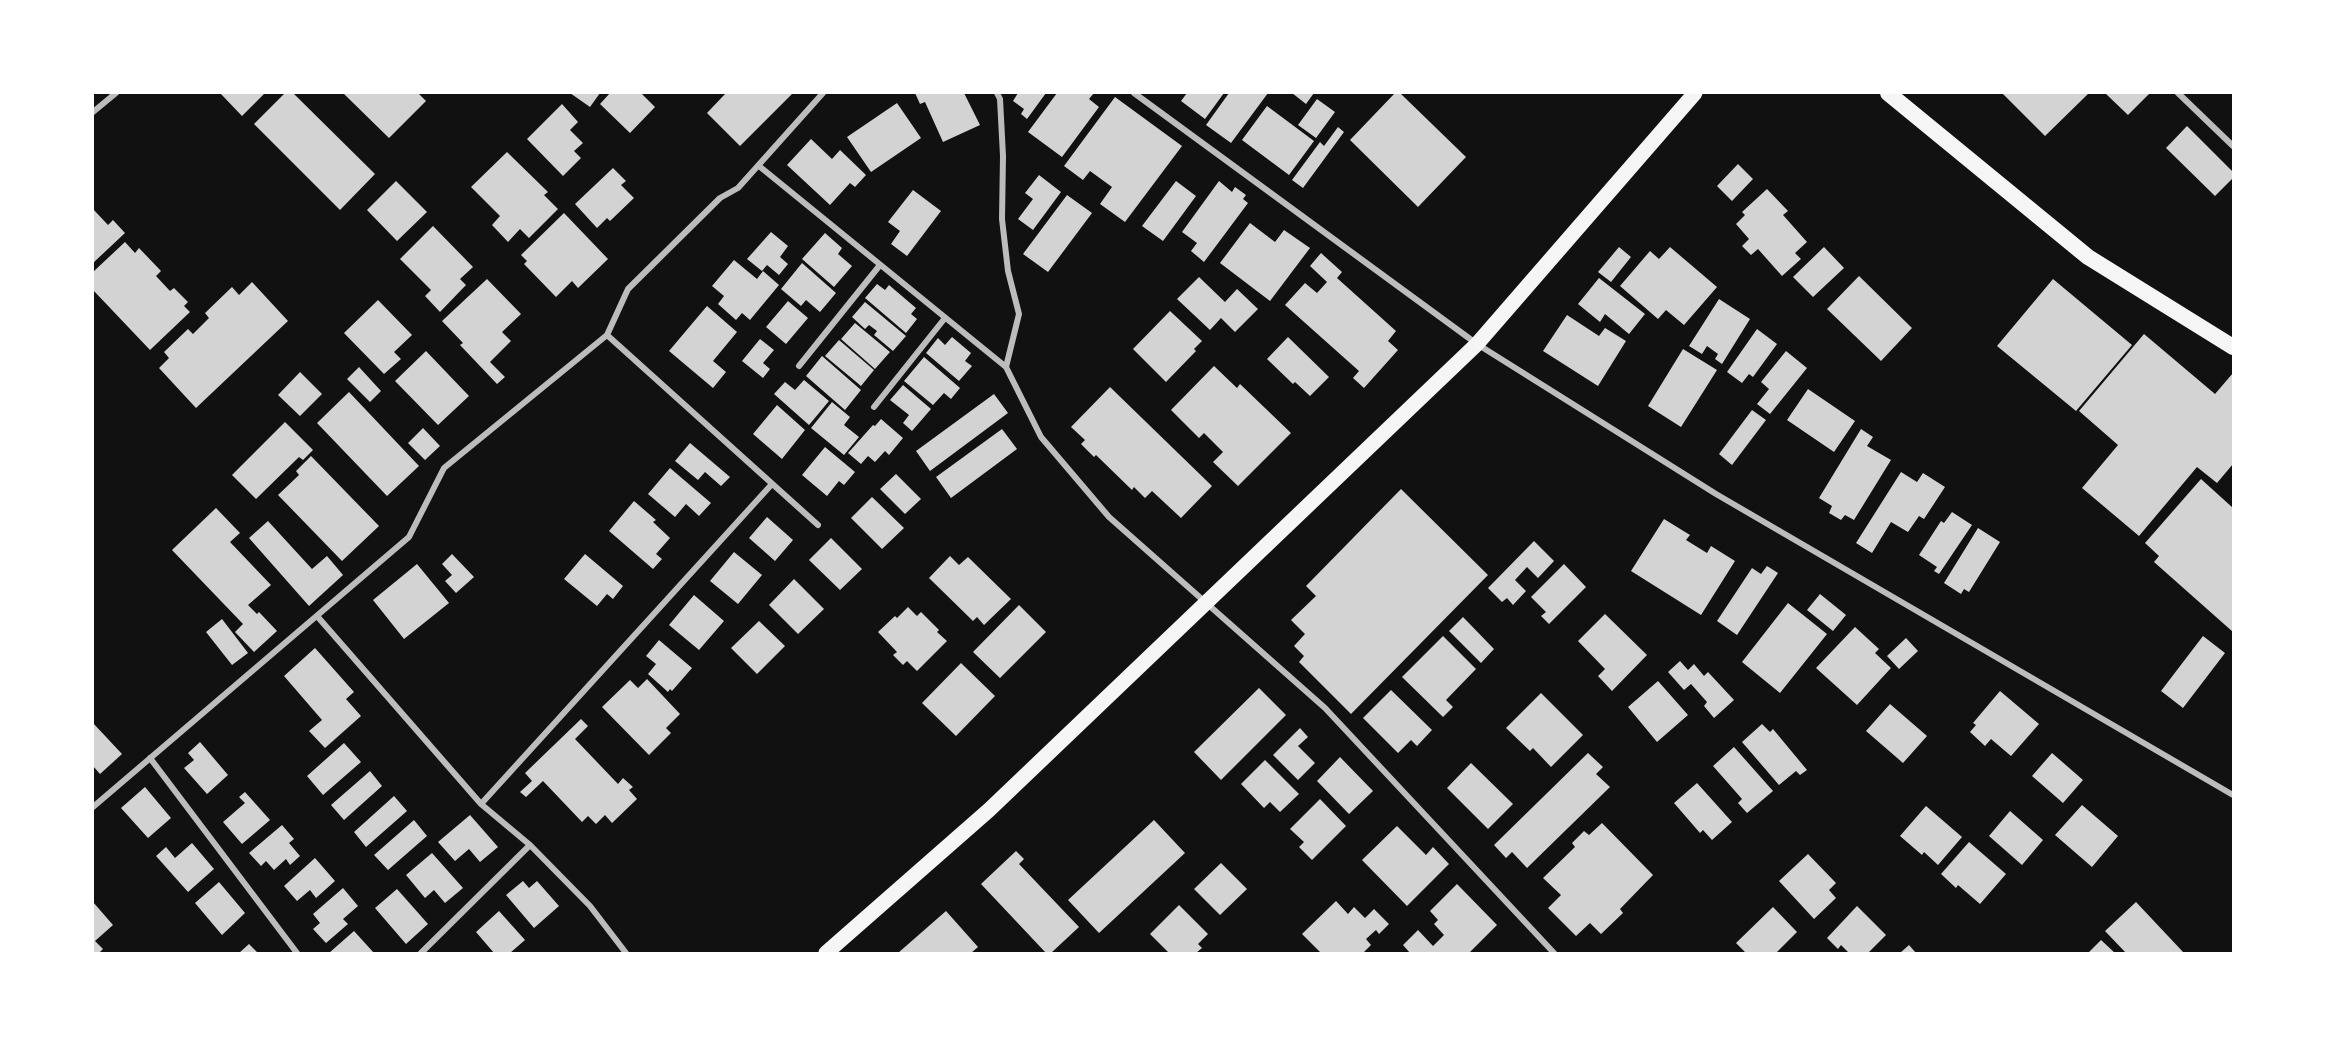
<!DOCTYPE html>
<html>
<head>
<meta charset="utf-8">
<style>
  body { margin:0 }
  #map { position:relative; width:2326px; height:1046px; overflow:hidden; background:#111; font-family:Manrope,sans-serif }
  canvas { display:block }
  .frame { position:absolute; inset:0; border:94px solid #fff; pointer-events:none }
</style>
</head>
<body>
<div id="map">
<canvas width="2326" height="1046"></canvas>
<div class="frame"></div>
</div>
<script>
const g = document.querySelector('canvas').getContext('2d');
g.lineJoin = 'round';
function fillPath(path, color) {
  g.fillStyle = color;
  g.fill(path, 'evenodd');
}
function poly(rows) {
  const path = new Path2D();
  for (const r of rows) {
    path.moveTo(r[0], r[1]);
    for (let i = 2; i < r.length; i += 2) path.lineTo(r[i], r[i + 1]);
  }
  return path;
}
function stroke(path, color, width, dash) {
  g.strokeStyle = color;
  g.lineWidth = width;
  g.lineCap = dash ? 'butt' : 'round';
  g.setLineDash(dash || []);
  g.stroke(path);
}
fillPath(poly([
  [220,93,265,93,242,116],
  [285,93,293,93,375,174,340,210,254,124],
  [343,93,418,93,426,101,389,138],
  [570,93,600,93,590,107],
  [610,93,641,93,655,107,630,133,600,104],
  [726,93,793,93,740,146,707,113],
  [915,93,964,93,980,125,943,142,925,102,920,104],
  [1018,93,1046,93,1027,119,1021,114,1024,109,1013,101],
  [1057,93,1094,93,1089,99,1099,107,1062,157,1028,132],
  [1187,93,1224,93,1205,119,1181,101],
  [1229,93,1268,93,1231,143,1206,125],
  [1292,93,1314,93,1306,104],
  [1395,93,1400,93,1466,157,1418,207,1350,140],
  [2002,93,2089,93,2045,136],
  [2105,93,2150,93,2128,115],
  [1115,97,1182,146,1125,222,1100,204,1112,187,1090,171,1083,180,1064,166],
  [1317,99,1335,112,1316,138,1298,125],
  [897,103,921,138,871,172,847,137],
  [562,104,578,122,570,130,583,143,574,151,581,158,563,176,527,139],
  [1267,106,1314,141,1289,175,1242,140],
  [2187,126,2233,172,2233,178,2215,196,2166,148],
  [1338,127,1344,132,1303,188,1292,180,1320,142,1324,146],
  [811,139,832,159,840,150,866,175,855,187,850,183,830,205,787,165],
  [507,152,548,192,544,195,558,209,529,238,520,229,508,242,492,225,500,216,471,187],
  [1738,164,1753,179,1732,201,1717,186],
  [613,168,626,181,621,185,634,198,610,221,607,218,597,228,575,204],
  [1039,175,1061,192,1033,230,1018,219,1033,199,1025,193],
  [396,181,427,212,397,241,367,210],
  [1176,181,1196,196,1163,241,1142,226],
  [1219,181,1232,192,1235,187,1246,195,1243,199,1248,203,1204,262,1191,251,1197,243,1182,232],
  [1767,189,1788,211,1783,215,1807,242,1795,253,1801,259,1782,276,1758,249,1751,255,1742,246,1749,239,1736,224,1745,215,1742,212],
  [913,190,941,211,907,256,891,244,900,231,888,222],
  [1067,195,1092,213,1048,272,1023,254],
  [93,209,108,225,113,220,125,233,93,263],
  [564,213,608,259,578,288,572,281,556,297,524,264,527,261,521,255],
  [1250,223,1275,242,1284,230,1310,248,1270,301,1220,263],
  [433,226,473,267,460,279,466,285,440,312,425,296,431,290,400,259],
  [771,232,788,246,780,257,788,264,779,275,767,265,762,271,747,259],
  [825,233,842,248,838,254,852,266,834,287,802,259],
  [125,242,135,253,139,248,161,271,156,276,170,291,174,288,188,302,184,306,190,312,150,350,93,290,93,272],
  [1619,247,1631,257,1611,282,1598,272],
  [1670,247,1717,287,1684,325,1666,310,1658,319,1620,286,1650,251,1659,259],
  [1824,247,1844,268,1813,297,1793,277],
  [1321,253,1342,272,1337,278,1396,331,1388,341,1398,350,1364,388,1353,378,1359,371,1285,305,1305,283,1317,293,1327,282,1310,266],
  [734,260,757,279,763,271,779,285,750,320,742,313,736,320,718,304,724,296,712,286],
  [802,263,836,293,820,312,806,300,801,306,781,289],
  [1859,276,1912,328,1881,361,1827,309],
  [1199,277,1225,302,1237,289,1258,309,1235,332,1221,318,1210,330,1177,299],
  [1599,278,1645,314,1629,334,1605,314,1600,322,1578,304],
  [487,279,521,314,502,332,511,341,490,362,505,377,497,384,460,345,463,343,442,321],
  [2053,279,2132,345,2076,411,1997,346],
  [252,282,288,321,196,408,159,368,169,358,164,352,188,329,193,334,209,318,205,313,232,287,239,295],
  [877,284,885,290,889,285,916,308,911,314,917,319,906,333,865,298],
  [1719,299,1750,319,1722,364,1715,359,1718,354,1707,346,1702,354,1689,346],
  [378,300,412,335,394,352,401,359,384,374,344,333],
  [788,301,808,318,786,344,766,327],
  [865,302,906,336,893,351,874,335,877,331,869,325,865,329,852,317],
  [707,306,737,332,713,361,726,372,713,388,669,351],
  [1170,311,1202,341,1194,349,1196,351,1166,382,1133,349],
  [1567,315,1599,336,1605,328,1626,341,1598,386,1543,351],
  [855,323,890,352,875,369,841,339],
  [1757,329,1777,344,1753,377,1749,374,1742,383,1727,372],
  [2144,334,2215,394,2233,373,2233,464,2217,483,2197,467,2139,536,2082,488,2118,445,2079,411],
  [952,337,971,353,965,361,972,366,959,381,926,353,938,338,945,345],
  [1288,337,1329,377,1310,396,1295,382,1293,384,1267,359],
  [760,339,774,350,763,363,770,369,763,378,742,361],
  [839,340,874,370,861,386,825,356],
  [1683,349,1717,370,1681,427,1648,406],
  [426,351,469,396,438,425,395,381],
  [1786,351,1807,368,1770,414,1757,404,1769,389,1761,382],
  [822,356,861,390,845,410,806,376],
  [924,357,960,388,951,399,944,393,933,405,904,381],
  [1214,366,1237,388,1240,384,1291,433,1238,486,1213,462,1223,452,1204,433,1199,438,1171,410],
  [359,367,381,391,370,402,347,379],
  [300,372,322,394,300,416,278,395],
  [804,380,829,401,809,425,774,394,785,382,795,390],
  [903,385,931,409,912,431,903,423,909,415,890,400],
  [1110,387,1212,486,1181,518,1152,491,1145,498,1134,487,1132,490,1096,455,1094,457,1081,444,1085,440,1071,427],
  [1808,389,1855,421,1834,452,1787,420],
  [349,392,419,466,387,496,317,423],
  [994,394,1008,413,930,471,916,451],
  [832,402,850,417,844,425,859,437,844,455,811,428],
  [777,405,805,430,782,459,753,434],
  [1752,410,1766,420,1732,465,1719,454],
  [881,419,903,438,889,455,885,451,875,462,868,456,861,464,848,453,873,425,875,426],
  [285,422,313,450,303,460,299,457,256,499,232,475],
  [423,428,440,446,425,460,408,443],
  [1002,429,1017,449,951,498,936,477],
  [1861,429,1873,437,1867,446,1891,460,1854,520,1845,515,1841,520,1829,513,1832,506,1819,498],
  [690,443,730,477,721,486,705,472,698,480,675,461],
  [825,447,855,472,844,485,839,481,827,496,802,475],
  [311,456,379,526,342,561,278,495,299,475,296,471],
  [670,468,711,503,699,516,686,504,675,517,648,494],
  [1901,472,1917,482,1923,473,1945,487,1924,519,1919,516,1908,532,1891,522,1872,553,1856,543],
  [896,474,921,499,905,514,880,489],
  [2201,479,2233,508,2233,632,2154,562,2159,556,2145,543],
  [1401,489,1488,575,1351,714,1299,662,1304,656,1294,646,1305,634,1291,620,1316,596,1306,586],
  [872,497,904,528,882,549,851,518],
  [634,501,656,520,653,522,670,538,656,554,662,559,653,569,609,531],
  [216,508,240,533,230,542,271,585,248,605,257,614,259,612,277,631,254,652,235,632,243,624,172,550],
  [1952,512,1972,525,1939,574,1934,571,1937,567,1919,555,1941,521,1944,523],
  [767,517,793,540,775,561,749,538],
  [1664,519,1690,535,1686,540,1707,553,1711,546,1735,561,1701,615,1631,571],
  [268,521,312,569,327,556,343,575,309,606,249,538],
  [1978,528,2000,542,1969,592,1964,589,1961,594,1944,583],
  [831,538,862,569,840,590,809,560],
  [1534,541,1554,561,1538,578,1527,567,1515,580,1526,591,1513,605,1507,598,1502,602,1488,588],
  [734,552,762,575,738,604,710,581],
  [452,554,474,577,456,593,445,581,452,575,442,564],
  [585,554,623,586,613,599,607,594,597,606,564,579],
  [950,556,959,565,968,557,1011,599,984,625,977,617,973,621,929,578],
  [417,564,449,603,404,639,373,600],
  [1564,564,1586,587,1549,624,1541,616,1546,612,1531,597],
  [1767,566,1778,573,1737,635,1717,621,1752,568,1761,574],
  [794,579,824,609,798,634,769,605],
  [1820,594,1846,615,1833,631,1807,610],
  [694,595,724,621,699,650,669,625],
  [1788,603,1827,634,1780,693,1742,662],
  [1019,605,1046,632,1000,678,973,652],
  [908,607,917,616,921,612,939,630,937,632,947,641,917,671,907,661,903,665,893,655,897,652,878,632,895,616,897,618],
  [1605,614,1647,655,1612,691,1598,676,1605,669,1578,641],
  [1463,617,1494,649,1481,663,1449,631],
  [222,619,248,653,232,665,206,632],
  [759,621,785,646,757,674,731,648],
  [1855,627,1879,649,1875,653,1891,668,1857,705,1816,668],
  [1443,636,1476,669,1446,700,1453,707,1443,717,1402,677],
  [2203,636,2225,653,2183,708,2161,691],
  [1906,638,1918,651,1899,669,1887,656],
  [659,640,692,668,672,691,670,689,668,692,648,674,656,664,646,656],
  [315,648,354,692,346,699,361,716,325,748,309,731,322,720,284,676],
  [1680,661,1688,670,1694,664,1704,676,1708,672,1734,700,1714,718,1704,706,1707,702,1691,684,1684,690,1668,672],
  [961,663,995,696,956,736,922,703],
  [647,679,680,714,666,728,671,733,649,755,602,707,630,680,638,688],
  [1658,681,1688,715,1657,742,1628,707],
  [1259,688,1286,715,1221,780,1194,752],
  [1391,690,1432,730,1417,746,1411,740,1398,753,1363,718],
  [2000,691,2039,724,2011,756,1991,739,1985,746,1970,732,1976,725,1973,723],
  [1541,693,1583,735,1551,767,1533,748,1530,751,1506,728],
  [1890,704,1927,736,1903,763,1866,731],
  [581,719,588,726,575,739,618,784,623,778,633,787,629,790,637,799,612,823,605,815,596,824,588,816,582,822,543,781,526,797,520,792,532,781,525,773],
  [93,723,122,754,100,774,93,766],
  [1762,724,1770,732,1773,729,1807,770,1800,775,1796,771,1779,785,1742,742],
  [1300,728,1308,737,1298,746,1315,763,1298,780,1273,755],
  [200,742,228,775,207,794,184,768,194,760,188,753],
  [344,743,361,762,323,795,307,776],
  [1734,747,1773,791,1747,813,1738,803,1742,799,1713,766],
  [1588,753,1603,767,1596,774,1610,787,1527,868,1512,852,1506,858,1494,845],
  [2052,753,2083,780,2063,803,2032,776],
  [1340,757,1373,791,1349,814,1317,781],
  [1265,760,1299,794,1280,812,1270,802,1264,808,1241,784],
  [1471,763,1513,804,1488,829,1447,788],
  [370,771,382,786,344,820,331,805],
  [1697,783,1732,822,1712,840,1703,830,1700,833,1674,803],
  [145,787,171,818,148,838,121,808],
  [245,792,270,820,242,844,223,822,245,803,239,797],
  [394,796,407,811,366,847,354,832],
  [1320,799,1346,826,1312,860,1299,847,1304,842,1290,829],
  [2082,805,2118,836,2092,867,2055,835],
  [1926,806,1962,837,1938,865,1924,852,1922,855,1900,836],
  [2010,811,2043,840,2022,865,1989,836],
  [470,815,498,847,480,862,469,849,455,861,438,842],
  [414,820,427,836,388,870,374,855],
  [1154,820,1185,853,1099,933,1068,900],
  [1602,823,1653,875,1620,909,1623,913,1601,934,1590,923,1576,936,1548,908,1561,895,1543,878,1575,847,1572,843,1584,831,1589,835],
  [282,825,294,839,289,843,300,856,290,865,286,859,274,870,266,861,261,866,249,853],
  [1397,826,1426,855,1433,847,1449,864,1407,906,1362,860],
  [1969,842,2006,874,1980,904,1958,885,1956,888,1941,874],
  [192,843,214,869,188,892,156,856,166,847,175,858],
  [1016,851,1024,859,1019,864,1079,927,1051,953,1046,953,981,884],
  [432,853,463,888,445,903,434,890,425,898,406,875],
  [1808,854,1836,883,1829,890,1836,898,1814,919,1779,881],
  [315,858,335,881,316,898,310,890,297,901,284,886],
  [1221,863,1247,889,1220,915,1194,889],
  [523,881,529,888,537,881,559,906,534,928,506,895],
  [219,882,245,913,222,935,195,903],
  [1457,884,1497,925,1469,953,1410,953,1403,945,1418,930,1433,946,1444,935,1434,924,1438,920,1430,911],
  [343,888,358,906,343,919,348,924,326,943,313,929,320,923,313,914],
  [397,889,428,924,406,944,375,908],
  [1336,901,1348,914,1354,907,1365,918,1374,909,1389,924,1379,934,1376,930,1366,939,1371,945,1363,953,1321,953,1302,934],
  [93,902,113,925,95,941,103,949,99,953,93,953],
  [2136,902,2184,953,2126,953,2105,931],
  [1179,905,1208,934,1198,944,1202,948,1196,953,1169,953,1150,934],
  [1857,906,1886,935,1868,953,1849,953,1841,945,1838,949,1827,938],
  [1773,907,1797,932,1776,953,1746,953,1736,943],
  [499,911,525,940,510,953,494,953,476,932],
  [946,911,978,947,971,953,898,953],
  [354,931,374,953,329,953],
  [2101,940,2115,953,2088,953],
  [249,944,258,953,239,953],
  [1909,945,1916,953,1900,953]
]), '#d3d3d3');
stroke(poly([
  [997,93,1000,99,1003,156,1002,219,1008,271,1019,314,1006,367,1041,437,1109,517,1325,708,1554,953],
  [1134,93,1477,344,1716,494,2233,795],
  [2178,93,2233,146],
  [93,112,116,93],
  [759,166,1006,367],
  [607,335,818,525],
  [799,366,880,265],
  [874,407,945,318],
  [317,616,481,804,530,845,590,906,626,953],
  [150,758,297,953],
  [481,804,772,484],
  [93,807,409,537,444,468,607,335,628,289,720,198,738,188,823,93],
  [421,953,530,845]
]), '#bcbcbc', 6);
stroke(poly([
  [826,953,989,810,1477,344,1695,93]
]), '#f5f5f5', 15);
stroke(poly([
  [1888,93,2088,257,2233,347]
]), '#f5f5f5', 16);
</script>
</body>
</html>
